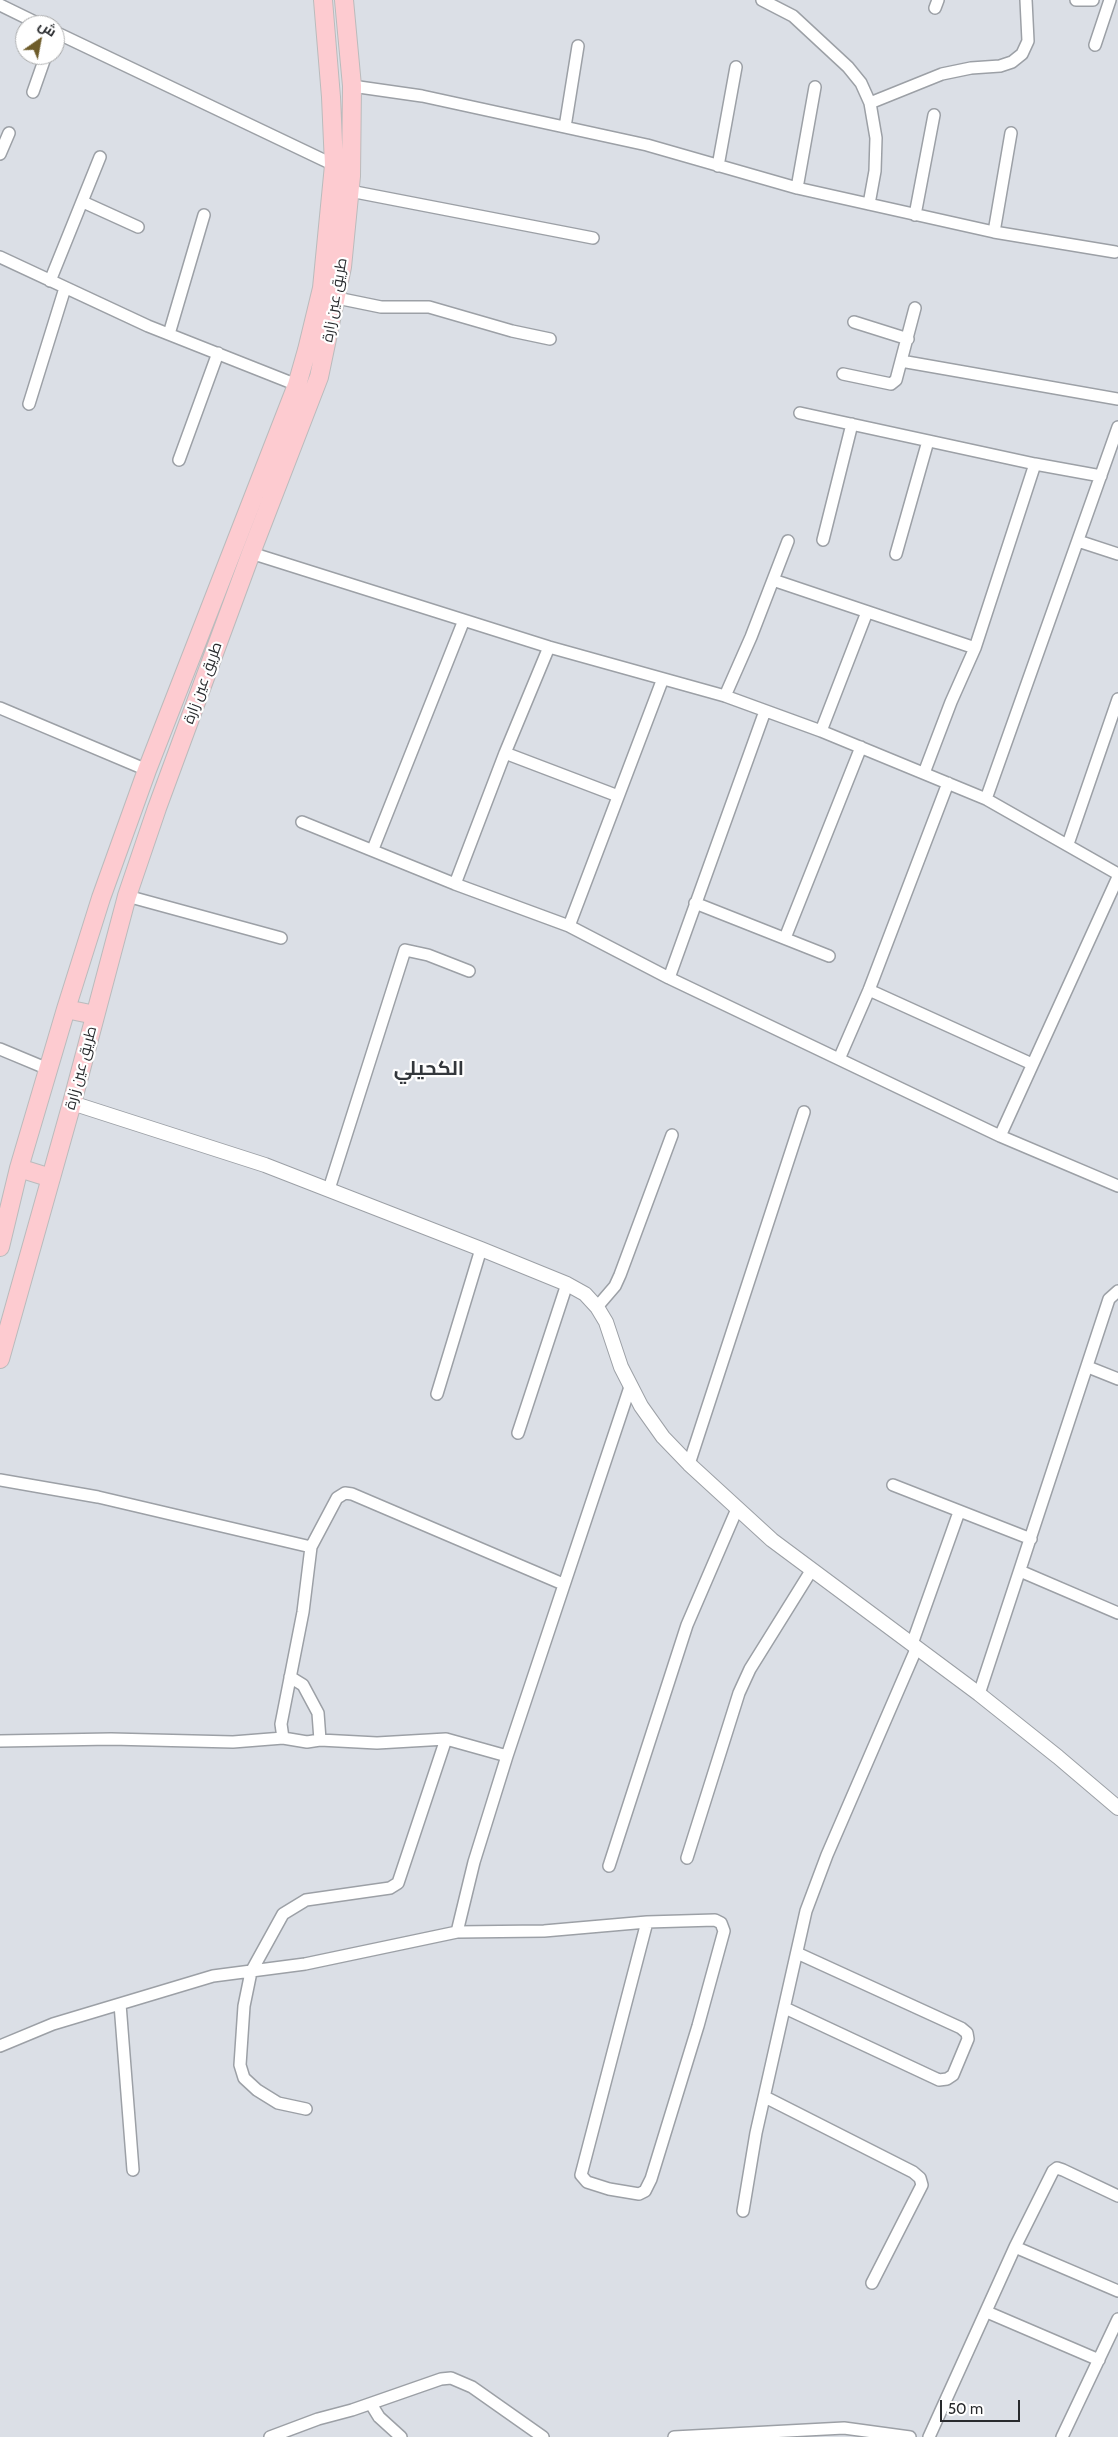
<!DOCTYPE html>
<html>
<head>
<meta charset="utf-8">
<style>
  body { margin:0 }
  #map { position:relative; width:1118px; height:2437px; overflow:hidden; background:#dbdfe6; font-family:Cabin,Cairo,sans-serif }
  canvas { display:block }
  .north { position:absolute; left:15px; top:15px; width:50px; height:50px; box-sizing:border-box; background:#fff; border:1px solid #a9aaab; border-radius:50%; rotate:33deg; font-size:14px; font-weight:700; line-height:20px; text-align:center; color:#282a2d }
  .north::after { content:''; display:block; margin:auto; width:18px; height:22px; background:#6e5c2a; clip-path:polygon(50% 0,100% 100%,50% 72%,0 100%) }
  .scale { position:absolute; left:940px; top:2400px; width:80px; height:22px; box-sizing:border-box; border:2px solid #282a2d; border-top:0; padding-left:6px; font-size:15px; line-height:18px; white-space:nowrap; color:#282a2d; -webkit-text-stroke:4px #fff; paint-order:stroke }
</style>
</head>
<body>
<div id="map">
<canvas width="1118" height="2437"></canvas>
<div class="north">ش</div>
<div class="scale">50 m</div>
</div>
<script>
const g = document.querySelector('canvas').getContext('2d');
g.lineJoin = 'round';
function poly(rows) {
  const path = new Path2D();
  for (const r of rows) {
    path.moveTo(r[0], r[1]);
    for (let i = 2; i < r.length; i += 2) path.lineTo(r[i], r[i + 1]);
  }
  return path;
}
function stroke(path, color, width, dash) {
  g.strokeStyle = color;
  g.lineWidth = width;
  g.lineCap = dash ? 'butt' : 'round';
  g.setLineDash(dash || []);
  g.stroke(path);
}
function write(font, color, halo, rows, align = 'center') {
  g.font = font + ' Cabin,Cairo,sans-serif';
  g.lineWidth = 4.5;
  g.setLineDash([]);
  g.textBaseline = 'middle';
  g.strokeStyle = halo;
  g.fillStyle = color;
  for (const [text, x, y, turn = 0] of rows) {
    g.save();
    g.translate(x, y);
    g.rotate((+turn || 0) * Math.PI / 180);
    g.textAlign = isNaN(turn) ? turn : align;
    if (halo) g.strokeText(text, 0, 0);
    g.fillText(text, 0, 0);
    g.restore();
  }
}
const minor = poly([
  [762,0,793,16,848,67,861,83,870,103,876,138,875,171,869,204],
  [1076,0,1093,0],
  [0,5,41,25],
  [935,8,938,0],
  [55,32,334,165],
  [1095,45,1110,0],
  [352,86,422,96,647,145,797,188,994,232,1115,252],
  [33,92,46,55],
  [870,103,942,74,971,68,1000,66,1012,62,1022,54,1028,41,1026,0],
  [565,127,578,46],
  [0,154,9,133],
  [718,166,736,67],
  [797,188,815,87],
  [350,191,593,238],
  [83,202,138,227],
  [915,215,934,115],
  [994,232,1011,133],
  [0,257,148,326,297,385],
  [50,281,100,157],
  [337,298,381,307,429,307,512,331,550,339],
  [915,308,901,361,1118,399],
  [854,322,908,339],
  [169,334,204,215],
  [843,374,891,384,896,380,901,361],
  [29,404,65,288],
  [800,413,1035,464,975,648,951,702,924,773],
  [179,460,218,353],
  [1035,464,1101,476],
  [823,540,852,424],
  [1078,541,1118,554],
  [251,553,549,647,725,696,821,731,986,799,1118,874],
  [896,554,928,441],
  [773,580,975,648],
  [549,647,505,753,455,884,569,926,669,978,1000,1136,1118,1186],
  [725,696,751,637,788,541],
  [0,708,147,770],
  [821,731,867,612],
  [505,753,618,796],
  [986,799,1118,427],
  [302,822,455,884],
  [1068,844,1118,699],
  [373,849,464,620],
  [127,896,281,938],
  [695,903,829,956],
  [569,926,662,681],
  [785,938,861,747],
  [669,978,765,711],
  [869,990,1032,1064],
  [0,1049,48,1069],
  [839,1059,869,990,948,783],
  [1000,1136,1118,877],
  [329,1189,405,950,428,955,469,971],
  [597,1307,615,1286,620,1275,672,1135],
  [1088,1367,1118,1379],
  [437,1394,481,1249],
  [518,1433,567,1284],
  [689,1464,804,1112],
  [0,1480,98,1497,311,1547,303,1612,281,1724,283,1738,233,1742,111,1739,0,1741],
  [893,1485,1031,1539],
  [311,1547,337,1498,345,1493,352,1494,563,1584],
  [1020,1571,1118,1613],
  [912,1644,959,1512],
  [290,1677,303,1685,318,1713,320,1740],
  [979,1694,1109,1299,1118,1291],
  [283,1738,307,1742,320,1740,377,1743,446,1739,507,1756],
  [687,1858,739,1693,750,1669,811,1571],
  [609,1866,687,1625,737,1509],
  [457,1932,474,1862,507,1756,630,1387],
  [120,2004,133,2170],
  [785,2008,939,2080,947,2079,953,2075,968,2039,967,2033,961,2028,797,1953],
  [0,2046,53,2024,213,1976,305,1964,457,1932,544,1931,647,1922,715,1920,721,1923,724,1931,698,2026,651,2179,645,2191,639,2194,609,2189,587,2182,581,2175,647,1922],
  [765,2097,913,2172,920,2178,922,2185,872,2283],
  [306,2109,278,2103,257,2090,244,2078,240,2065,244,2006,251,1972,283,1914,306,1900,390,1888,398,1883,446,1739],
  [743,2211,756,2133,806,1911,827,1855,917,1647],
  [1015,2247,1118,2291],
  [987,2312,1099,2360],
  [371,2404,379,2417,401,2437],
  [270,2437,318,2419,352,2410,441,2379,451,2378,472,2387,543,2437],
  [674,2437,844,2428,910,2437],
  [929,2437,1015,2247,1053,2171,1057,2168,1063,2170,1118,2196],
  [1062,2437,1118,2319]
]);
const tertiary = poly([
  [72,1103,265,1165,481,1249,567,1284,585,1294,597,1307,606,1322,621,1367,641,1406,663,1437,689,1464,772,1540,979,1694,1058,1757,1118,1808]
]);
const primary = poly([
  [66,1009,95,1015],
  [19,1168,51,1178],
  [0,1247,19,1168,66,1009,101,898,147,770,297,385,307,350,322,288,334,165,331,97,323,0],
  [0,1359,72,1103,127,896,157,808,251,553,319,377,342,267,351,176,352,86,344,0]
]);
stroke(minor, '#9ca0a6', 14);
stroke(tertiary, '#9ca0a6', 16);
stroke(primary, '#babbbc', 20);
stroke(minor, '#fff', 11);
stroke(tertiary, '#fff', 14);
stroke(primary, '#fdcbd0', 18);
write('15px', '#282a2d', '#fff', [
  ["طريق عين زارة",335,300,-80],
  ["طريق عين زارة",203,683,-70],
  ["طريق عين زارة",81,1068,-75]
]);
write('bold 20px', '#33373c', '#fff', [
  ["الكحيلي",429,1069]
]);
</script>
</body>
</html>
